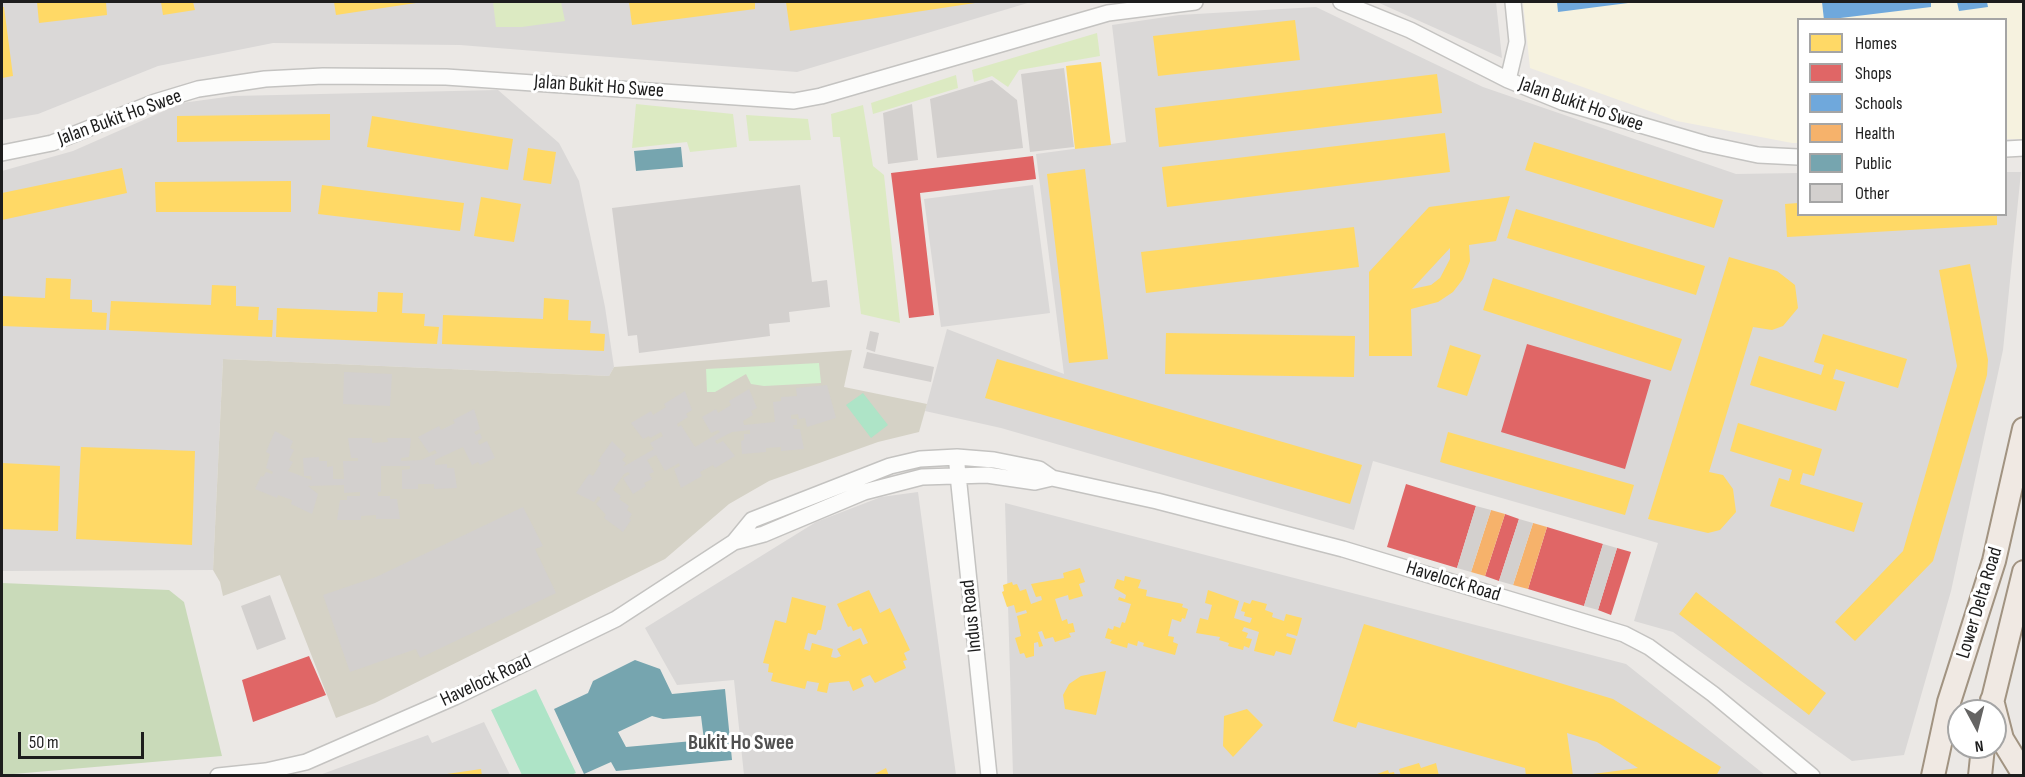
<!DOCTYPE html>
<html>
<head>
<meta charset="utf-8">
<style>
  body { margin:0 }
  #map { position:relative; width:2025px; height:777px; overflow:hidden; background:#ebe8e5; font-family:"Sofia Sans Condensed",sans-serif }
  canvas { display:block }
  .frame { position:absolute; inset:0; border:3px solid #1d1d1d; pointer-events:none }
  .legend { position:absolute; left:1797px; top:18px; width:210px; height:198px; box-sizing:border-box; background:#fff; border:2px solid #a5a5a5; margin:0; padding:8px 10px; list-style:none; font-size:18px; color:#1d1d1d }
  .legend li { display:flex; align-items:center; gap:12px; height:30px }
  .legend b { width:30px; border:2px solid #a5a5a5 }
  .north { position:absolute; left:1947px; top:699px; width:60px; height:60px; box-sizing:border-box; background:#fff; border:2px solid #a5a5a5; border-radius:50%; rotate:173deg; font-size:16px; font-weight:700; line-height:24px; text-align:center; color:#1d1d1d }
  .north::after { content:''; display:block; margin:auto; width:21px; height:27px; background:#656463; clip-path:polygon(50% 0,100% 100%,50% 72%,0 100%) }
  .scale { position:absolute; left:18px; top:732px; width:126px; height:27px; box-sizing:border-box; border:3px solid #1d1d1d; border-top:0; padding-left:8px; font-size:18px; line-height:21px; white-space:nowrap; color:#1d1d1d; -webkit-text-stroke:4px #fff; paint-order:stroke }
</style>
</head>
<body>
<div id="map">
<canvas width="2025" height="777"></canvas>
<div class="frame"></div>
<ul class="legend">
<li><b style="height:16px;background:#ffd966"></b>Homes</li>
<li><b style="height:16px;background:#e06666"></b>Shops</li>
<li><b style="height:16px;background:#6fa8dc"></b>Schools</li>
<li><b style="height:16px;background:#f6b26b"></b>Health</li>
<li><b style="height:16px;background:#76a5af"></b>Public</li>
<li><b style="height:16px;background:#d3d0ce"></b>Other</li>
</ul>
<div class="north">N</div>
<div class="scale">50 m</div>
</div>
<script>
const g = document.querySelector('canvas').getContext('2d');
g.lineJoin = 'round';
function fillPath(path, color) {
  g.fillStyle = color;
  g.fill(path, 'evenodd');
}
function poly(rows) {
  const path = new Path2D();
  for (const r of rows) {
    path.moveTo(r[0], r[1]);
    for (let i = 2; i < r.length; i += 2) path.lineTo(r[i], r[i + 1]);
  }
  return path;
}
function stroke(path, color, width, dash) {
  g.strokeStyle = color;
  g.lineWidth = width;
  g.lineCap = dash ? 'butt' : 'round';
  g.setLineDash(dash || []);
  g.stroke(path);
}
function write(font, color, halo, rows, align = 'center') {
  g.font = font + ' "Sofia Sans Condensed",sans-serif';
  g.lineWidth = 6;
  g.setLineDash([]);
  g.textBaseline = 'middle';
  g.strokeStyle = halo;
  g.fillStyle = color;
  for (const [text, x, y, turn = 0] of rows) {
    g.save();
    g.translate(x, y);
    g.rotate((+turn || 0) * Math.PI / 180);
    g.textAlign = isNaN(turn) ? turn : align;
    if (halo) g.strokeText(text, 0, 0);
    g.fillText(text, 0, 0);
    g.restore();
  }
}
fillPath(poly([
  [2,2,1031,2,797,72,460,45,273,43,158,66,38,114,2,120],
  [1377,2,1496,2,1502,58],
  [1316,7,1483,87,1736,174,1798,173,1798,214,2006,214,2006,172,2021,172,2003,350,1951,591,1904,755,1852,761,1673,632,1634,621,1658,543,1373,461,1354,530,1001,428,925,411,947,329,1064,374,1036,154,1126,142,1112,25,1179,15],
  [498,90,559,143,579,181,605,307,614,367,609,376,223,359,213,570,2,571,2,171,73,151,182,103,233,96],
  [1033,185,1050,313,941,327,924,199],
  [918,492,956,775,740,775,744,775,734,680,677,685,645,628,816,522,881,497],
  [1005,503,1626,664,1765,775,1013,775],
  [484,722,510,775,317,776,428,735,432,743]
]), '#dad8d7');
fillPath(poly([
  [1523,2,2023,2,2023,139,2006,139,2006,20,1798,20,1798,143,1792,143,1677,121,1530,68]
]), '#f6f2df');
fillPath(poly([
  [852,350,844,387,927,404,919,432,878,442,769,481,729,504,665,559,375,703,336,718,280,575,223,596,220,582,213,570,223,359,609,376,614,367]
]), '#d5d2c6');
fillPath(poly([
  [493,2,561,2,565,21,522,27,496,27],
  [1097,33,1100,56,1019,70,1008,87,992,76,974,82,972,70],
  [956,75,958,88,873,114,871,103],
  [636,104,733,114,737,147,690,152,687,142,632,148],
  [863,105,873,166,884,175,900,323,861,314,840,137,833,137,831,114],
  [746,115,808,119,811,140,749,141]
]), '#dceac2');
fillPath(poly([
  [2,583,169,590,184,602,222,756,2,775]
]), '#c9dab9');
fillPath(poly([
  [819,363,821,383,764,386,751,384,746,374,715,392,707,392,706,369]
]), '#d3f2cf');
fillPath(poly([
  [863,393,888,425,871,438,846,405],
  [536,689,576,773,571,775,522,775,491,710]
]), '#aee4c7');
fillPath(poly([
  [37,2,106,2,107,15,39,23],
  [161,2,193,2,195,10,163,15],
  [334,2,416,2,416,3,336,15],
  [629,2,755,2,755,9,632,25],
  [786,2,975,2,975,3,790,31],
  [2,7,4,7,13,76,2,78],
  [1295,20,1300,60,1158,76,1153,36],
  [1101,62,1111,145,1075,149,1066,66],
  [1437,74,1442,113,1159,147,1155,108],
  [330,114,330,140,177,142,177,116],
  [372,116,513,139,508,170,367,147],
  [1445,133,1450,172,1167,207,1162,167],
  [1534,142,1723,200,1714,228,1525,170],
  [528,148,556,152,551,184,523,180],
  [122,168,127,193,2,220,2,193],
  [1085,169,1108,359,1069,363,1047,174],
  [291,181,291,212,156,212,155,182],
  [322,185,464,203,460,231,318,214],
  [1510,196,1496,241,1469,245,1470,261,1463,279,1453,292,1438,302,1411,309,1412,356,1369,356,1369,272,1429,207],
  [1450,248,1450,259,1440,278,1431,285,1412,289],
  [481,197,521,204,514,242,474,236],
  [1798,203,1798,214,1997,214,1997,225,1787,237,1785,204],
  [1516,209,1705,266,1696,295,1507,238],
  [1354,227,1359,267,1146,293,1141,252],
  [1729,257,1777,271,1795,285,1798,308,1783,326,1772,330,1753,327,1709,472,1723,475,1733,489,1736,512,1720,530,1708,533,1648,519],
  [1970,264,1988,360,1987,375,1933,561,1855,641,1835,622,1903,551,1957,366,1939,270],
  [46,278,71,279,70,299,92,300,92,312,107,313,106,330,2,326,2,296,45,298],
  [1493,278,1682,339,1671,371,1483,310],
  [212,285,236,286,236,306,259,307,258,320,273,320,272,337,109,330,111,301,211,305],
  [378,292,403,293,402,313,425,314,424,326,439,327,437,344,276,337,277,308,377,312],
  [544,298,569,300,568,320,591,321,590,333,605,334,604,351,442,344,443,315,543,319],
  [1166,333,1355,336,1354,377,1165,374],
  [1823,334,1907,359,1898,388,1836,369,1833,379,1845,382,1836,411,1750,385,1759,356,1821,375,1824,365,1814,362],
  [1450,345,1481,355,1467,396,1437,387],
  [997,359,1362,465,1350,504,985,398],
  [1738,423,1822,449,1814,476,1803,473,1800,484,1863,503,1854,532,1770,506,1779,478,1789,481,1792,470,1730,451],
  [1448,432,1634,485,1625,515,1440,462],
  [81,447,195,451,192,545,76,539],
  [2,463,60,466,58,531,2,529],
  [1080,568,1085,582,1079,584,1083,596,1069,600,1068,595,1055,599,1062,621,1067,619,1068,624,1073,623,1075,632,1069,633,1071,637,1055,642,1053,637,1045,639,1042,631,1038,632,1043,646,1039,647,1038,642,1034,643,1034,656,1026,658,1024,653,1020,654,1015,638,1021,636,1017,616,1027,613,1026,610,1016,613,1014,605,1007,607,1002,592,1004,591,1003,585,1012,582,1013,585,1017,584,1020,591,1026,589,1031,604,1042,600,1041,596,1036,597,1031,584,1064,578,1063,573],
  [1125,576,1141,580,1138,588,1147,590,1146,596,1183,604,1182,607,1188,609,1185,619,1182,618,1181,622,1172,619,1168,636,1174,637,1173,642,1178,644,1175,655,1143,646,1144,643,1138,641,1137,646,1128,643,1127,648,1110,643,1112,640,1105,638,1108,628,1113,630,1114,626,1120,628,1122,622,1125,623,1131,604,1118,600,1119,597,1125,599,1126,595,1114,588,1117,579,1124,581],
  [869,590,880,613,890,608,910,650,904,653,907,660,903,661,906,668,875,683,870,675,861,679,864,686,853,691,849,681,829,683,827,693,817,691,819,683,807,681,805,689,771,681,773,673,768,672,769,664,763,663,775,620,786,623,792,597,826,606,821,630,818,630,816,635,808,633,804,649,810,651,812,643,833,649,831,657,836,658,841,656,837,649,860,638,863,645,868,643,861,628,853,631,851,626,848,627,837,604],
  [1208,590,1239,601,1234,618,1250,623,1252,618,1244,616,1245,612,1241,611,1244,602,1250,604,1252,600,1267,604,1265,610,1273,613,1272,617,1284,621,1286,614,1302,618,1297,636,1287,633,1286,636,1296,639,1291,655,1276,651,1274,656,1254,651,1259,632,1244,627,1242,631,1248,633,1246,638,1252,639,1249,648,1244,646,1243,650,1228,646,1229,643,1219,640,1220,637,1196,633,1200,618,1208,620,1212,605,1205,603],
  [1696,592,1826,693,1809,715,1679,614],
  [1364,624,1613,699,1721,767,1716,776,1578,776,1638,768,1597,742,1567,733,1573,776,1526,776,1525,768,1358,722,1356,728,1333,721],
  [1106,671,1096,715,1065,709,1063,695,1069,684,1081,676],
  [1247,709,1263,725,1233,757,1223,746,1224,716],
  [1419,763,1421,768,1436,763,1439,776,1401,776,1399,769],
  [886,768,889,776,871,776],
  [481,769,482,776,448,776,447,774],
  [1388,770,1389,773,1394,772,1395,776,1372,776]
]), '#ffd966');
fillPath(poly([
  [1033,156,1036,179,920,193,934,315,909,318,891,173],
  [1527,344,1651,380,1625,469,1501,432],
  [1406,484,1476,506,1457,568,1387,547],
  [1505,514,1519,519,1499,581,1485,576],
  [1547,527,1603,544,1584,606,1528,589],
  [1617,548,1631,552,1611,615,1598,610],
  [309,656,326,695,253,722,242,680]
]), '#e06666');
fillPath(poly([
  [1557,2,1628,2,1628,3,1558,12],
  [1822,2,1931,2,1931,7,1824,20],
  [1957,2,1987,2,1988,7,1959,11]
]), '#6fa8dc');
fillPath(poly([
  [1491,510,1505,514,1485,576,1471,572],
  [1533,523,1547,527,1528,589,1513,585]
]), '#f6b26b');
fillPath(poly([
  [681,147,683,167,636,171,634,151],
  [635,660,660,669,672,694,725,689,732,760,616,771,611,762,584,774,554,709,588,693,593,681],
  [652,716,663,719,701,716,704,740,626,747,618,732]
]), '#76a5af');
fillPath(poly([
  [1064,68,1074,147,1030,152,1021,74],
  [992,80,1017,100,1023,148,937,158,930,99],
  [912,104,918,160,888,164,883,113],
  [800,185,812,282,827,280,830,307,789,312,790,322,769,324,770,336,639,353,637,335,628,336,612,208],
  [870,331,879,333,875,352,866,349],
  [867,352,934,367,931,382,863,368],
  [344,372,392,374,390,406,343,404],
  [827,385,836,418,807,427,805,418,799,419,798,414,791,415,791,419,797,419,797,425,793,425,794,429,800,429,804,449,781,451,781,447,766,448,766,452,742,454,741,441,744,440,744,434,750,434,750,430,732,432,715,441,717,444,723,441,735,456,715,468,713,465,700,472,702,476,681,488,674,469,680,466,679,463,665,471,656,455,647,460,654,472,649,474,652,479,644,483,646,486,633,494,623,478,630,474,628,472,624,474,613,490,621,496,619,499,629,506,627,510,632,514,629,519,631,520,623,532,604,518,606,515,596,504,601,498,598,496,594,502,576,493,589,474,593,476,601,463,598,461,612,441,626,455,622,460,626,463,623,467,654,449,650,443,663,436,661,432,650,438,649,436,643,439,631,423,651,411,653,415,666,407,664,404,685,391,692,410,686,414,688,417,677,424,678,427,681,425,695,447,720,432,718,430,711,433,702,417,716,409,718,413,731,405,729,401,749,389,757,408,751,411,753,415,743,421,744,425,775,422,773,402,781,401,781,397,797,396,796,388],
  [474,409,480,429,474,432,476,435,480,433,482,438,478,441,479,445,487,441,495,458,480,465,478,462,472,465,463,447,435,460,435,465,447,464,447,468,454,468,457,488,434,489,434,484,418,484,418,489,402,489,402,470,410,469,410,466,381,466,381,492,378,492,378,496,390,496,390,499,397,499,400,519,376,519,376,515,361,516,361,520,337,520,340,500,347,500,347,496,360,496,360,492,344,493,344,485,308,486,318,494,312,514,291,504,292,500,278,495,277,498,255,489,261,476,263,477,266,472,272,474,273,472,266,468,270,454,266,452,275,431,293,441,290,448,294,450,289,460,293,462,288,471,312,480,311,476,304,476,303,458,319,457,319,461,327,461,327,467,333,466,333,479,344,479,343,461,358,461,358,458,351,458,348,438,372,438,372,443,388,442,387,438,411,438,409,457,401,458,401,461,421,460,437,453,435,450,429,453,418,437,439,426,441,430,455,423,453,420],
  [1476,506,1491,510,1471,572,1457,568],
  [523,507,543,546,535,549,556,593,420,658,416,649,350,672,323,595,376,577],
  [1519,519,1533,523,1513,585,1499,581],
  [1603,544,1617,548,1598,610,1584,606],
  [270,595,286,639,257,650,241,606]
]), '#d3d0ce');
const street = poly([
  [1341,2,1410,30,1508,80,1562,102,1706,144,1758,155,1798,157],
  [1508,80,1517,42,1513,2],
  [2006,149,2024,148],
  [2,153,52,143,155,102,198,89,265,79,323,76,446,77,794,101,821,96,1108,13,1195,2],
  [957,465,989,776],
  [734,542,764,534,864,492,922,477,987,475,1035,482,1052,478],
  [218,776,266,771,306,762,455,697,616,619,734,542,752,520,890,466,920,459,957,457,994,460,1039,469,1052,478,1157,501,1343,549,1624,634,1649,647,1713,694,1812,776]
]);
const primary = poly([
  [1992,700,2002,739,2024,775],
  [1990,711,2024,572],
  [1933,776,1949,702,1994,561,2024,429],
  [1980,776,1983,747]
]);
stroke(street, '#c4c3c1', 18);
stroke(primary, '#a19381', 26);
stroke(street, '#fcfcfb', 15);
stroke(primary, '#f0e9e3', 22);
write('20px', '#1d1d1d', '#fff', [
  ["Jalan Bukit Ho Swee",599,87,4],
  ["Jalan Bukit Ho Swee",1581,105,19],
  ["Jalan Bukit Ho Swee",120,118,-20],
  ["Havelock Road",1453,582,17],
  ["Lower Delta Road",1980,603,-73],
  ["Indus Road",972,616,-96],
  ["Havelock Road",486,681,-25]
]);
write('bold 21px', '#505050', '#fff', [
  ["Bukit Ho Swee",741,744]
]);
</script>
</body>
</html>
